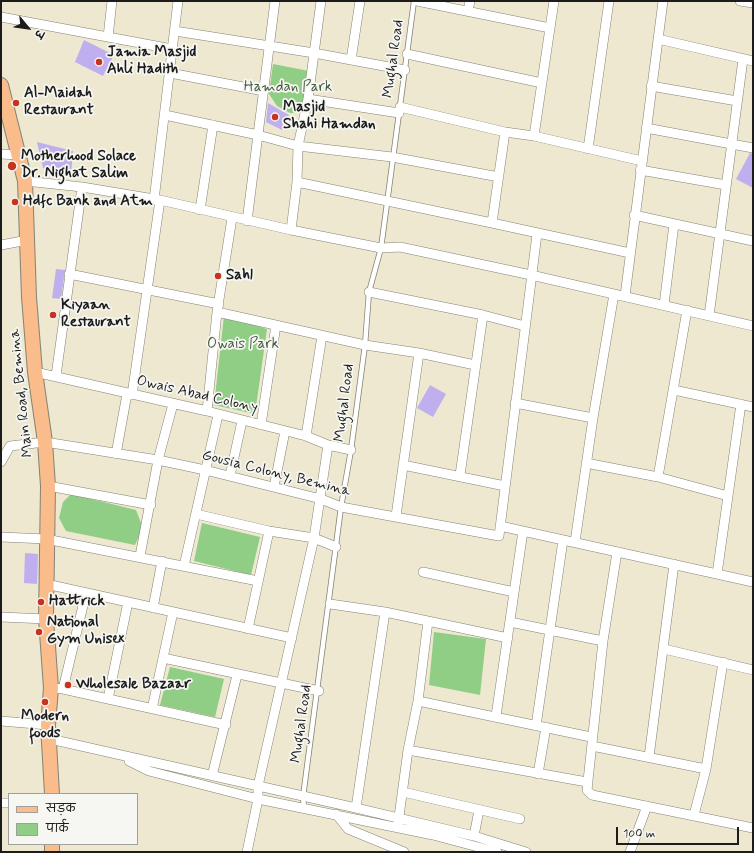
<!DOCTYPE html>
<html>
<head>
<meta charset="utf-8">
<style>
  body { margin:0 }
  #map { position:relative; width:754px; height:853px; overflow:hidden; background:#ede8cf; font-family:Mynerve,"Playpen Sans Deva",sans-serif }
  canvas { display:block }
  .frame { position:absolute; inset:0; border:2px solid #1c1c1c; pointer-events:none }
  .legend { position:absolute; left:8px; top:793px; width:130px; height:52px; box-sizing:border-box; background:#f6f6f2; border:1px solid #9f9f9c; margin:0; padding:5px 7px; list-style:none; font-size:12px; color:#1c1c1c }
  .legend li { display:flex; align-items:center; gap:8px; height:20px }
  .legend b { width:20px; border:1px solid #9f9f9c }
  .north { position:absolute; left:8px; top:8px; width:40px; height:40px; -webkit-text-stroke:3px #f6f6f2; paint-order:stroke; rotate:119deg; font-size:11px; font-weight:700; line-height:16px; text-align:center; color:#1c1c1c }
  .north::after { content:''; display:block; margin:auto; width:14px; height:18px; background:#1c1c1c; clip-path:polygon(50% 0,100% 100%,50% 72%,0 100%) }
  .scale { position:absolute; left:616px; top:827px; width:123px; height:18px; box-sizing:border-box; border:2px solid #1c1c1c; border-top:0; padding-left:5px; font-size:12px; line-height:14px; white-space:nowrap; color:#1c1c1c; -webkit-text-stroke:3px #f6f6f2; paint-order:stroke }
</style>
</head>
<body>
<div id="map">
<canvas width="754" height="853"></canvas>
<div class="frame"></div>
<ul class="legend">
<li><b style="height:5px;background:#f9bc8a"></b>सड़क</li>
<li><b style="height:11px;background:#8fce84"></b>पार्क</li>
</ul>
<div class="north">उ</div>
<div class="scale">100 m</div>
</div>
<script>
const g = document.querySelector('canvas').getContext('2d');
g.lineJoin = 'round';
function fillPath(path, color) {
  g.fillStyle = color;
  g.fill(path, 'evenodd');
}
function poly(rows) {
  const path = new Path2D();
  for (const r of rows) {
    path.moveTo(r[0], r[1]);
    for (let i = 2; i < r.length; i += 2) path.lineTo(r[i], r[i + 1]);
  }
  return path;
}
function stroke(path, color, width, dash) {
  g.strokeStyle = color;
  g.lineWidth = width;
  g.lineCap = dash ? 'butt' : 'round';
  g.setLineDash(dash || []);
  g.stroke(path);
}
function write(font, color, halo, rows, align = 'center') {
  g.font = font + ' Mynerve,sans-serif';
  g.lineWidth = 3.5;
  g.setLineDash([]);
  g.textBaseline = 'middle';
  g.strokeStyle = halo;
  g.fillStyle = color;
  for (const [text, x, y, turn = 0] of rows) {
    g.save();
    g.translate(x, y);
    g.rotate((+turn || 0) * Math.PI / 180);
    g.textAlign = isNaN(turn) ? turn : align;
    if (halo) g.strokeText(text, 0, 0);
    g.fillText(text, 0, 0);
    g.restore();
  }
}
fillPath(poly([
  [273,64,309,71,303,113,290,113,277,106,269,94],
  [224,316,267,329,255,414,214,405],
  [71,494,136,510,143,528,135,545,66,531,59,518,63,502],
  [202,523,260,537,251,575,194,561],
  [434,632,486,639,480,695,429,685],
  [170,667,224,679,215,717,160,705]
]), '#8fce84');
fillPath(poly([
  [84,40,114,55,103,76,75,62],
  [268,103,289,115,282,130,266,122],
  [37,142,73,151,71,175,43,168],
  [750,153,753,154,753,188,736,179],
  [56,269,65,270,61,299,52,298],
  [430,385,446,394,433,417,417,408],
  [25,553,38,554,37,584,24,583]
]), '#bfafef');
const lane = poly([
  [304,808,303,797,341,507,351,450,365,345,369,292,381,248,414,1]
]);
const street = poly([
  [417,1,550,28],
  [740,1,753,3],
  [468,11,470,1],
  [1,17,172,49],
  [175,31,314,53,405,70],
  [108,37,112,1],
  [658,39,753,61],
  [407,54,542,83],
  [351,60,360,1],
  [170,73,264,91],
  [651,86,737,101],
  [308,99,399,113],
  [400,107,505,132,534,136,642,161],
  [165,115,258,135,298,146,392,157,499,177],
  [646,128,753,148],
  [534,136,554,1],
  [588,149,609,1],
  [1,154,18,155],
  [640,170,726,185],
  [25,181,82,187,160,200,291,230,381,248,400,247,531,275,753,326],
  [297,182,492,223,630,253],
  [154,200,178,1],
  [200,210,213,125],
  [634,215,753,241],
  [247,221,275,1],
  [492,223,505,132],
  [291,230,297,182,298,146,308,99,321,1],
  [1,245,28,240],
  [69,274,219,304],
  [369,292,483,315,525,326],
  [625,296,663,1],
  [664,305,674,224],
  [217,312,365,345,419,353,475,365],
  [709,316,743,59],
  [35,372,207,411,306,436,328,445,351,450],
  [56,376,82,187],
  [674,390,753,407],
  [132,395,160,200],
  [515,403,593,418],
  [207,411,217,312,232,218],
  [261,425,276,325],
  [306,436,322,336],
  [116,454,127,394],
  [1,462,10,446,45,442,158,460,205,470,321,499,341,507,499,536,537,234],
  [586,463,658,477,728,496],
  [403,465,505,486],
  [460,475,483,315],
  [230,476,242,421],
  [658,477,687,310],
  [48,486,151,505],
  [274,487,285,431],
  [196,514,269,531,314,538,336,547],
  [396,516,419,353],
  [500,526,753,582],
  [1,537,46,539,258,581],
  [575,542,593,418,614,294],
  [617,552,603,641,587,790,592,795,753,828],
  [140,556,158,460,173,404],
  [184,566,218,415],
  [423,572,514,592],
  [717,574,741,404],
  [46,584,292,638],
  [330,604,385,612,508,638],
  [153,608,162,561],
  [173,612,163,658,319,691],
  [1,617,46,619],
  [510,622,603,641],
  [248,629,269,531],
  [664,649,753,670],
  [51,688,63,689,226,725],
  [63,689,86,593],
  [108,699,128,602],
  [418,701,591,737],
  [152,709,163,658],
  [496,716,523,531],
  [1,721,48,725],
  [536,726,563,540],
  [50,739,356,808,474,836,526,852],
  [592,746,706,769],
  [408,750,587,782],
  [649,757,674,564],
  [129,761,149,771,258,799,433,835,497,852],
  [538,774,546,727],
  [212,776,237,675],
  [403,792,520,819],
  [1,803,9,803],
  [356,808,385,612],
  [336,814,348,829,404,852],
  [694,815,706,769,723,662],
  [398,824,408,750,418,701,428,621],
  [474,836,479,810],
  [247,852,258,799,258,786,314,538,328,445],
  [630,852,647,806]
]);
const primary = poly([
  [1,85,25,181,29,297,35,372,45,442,48,486,46,619,51,688,48,725,52,794],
  [52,844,52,852]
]);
stroke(lane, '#848276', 6);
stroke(street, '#848276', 10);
stroke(primary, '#848276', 16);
stroke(lane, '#fff', 4.5);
stroke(street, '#fff', 9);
stroke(primary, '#f9bc8a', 14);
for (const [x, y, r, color] of [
  [99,62,4,"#c8321e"],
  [16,103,4,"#c8321e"],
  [275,117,4,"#c8321e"],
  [12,166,5,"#c8321e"],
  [15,202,4,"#c8321e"],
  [218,276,4,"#c8321e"],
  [53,315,4,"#c8321e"],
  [41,602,4,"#c8321e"],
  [39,632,4,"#c8321e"],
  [68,685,4,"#c8321e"],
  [45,702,4,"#c8321e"]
]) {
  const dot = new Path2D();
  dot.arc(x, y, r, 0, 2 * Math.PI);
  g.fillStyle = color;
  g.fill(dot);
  stroke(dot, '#f6f6f2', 1.5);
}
write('bold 15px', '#1c1c1c', '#f6f6f2', [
  ["Jamia Masjid",107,53],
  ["Ahli Hadith",107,70],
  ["Al-Maidah",24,94],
  ["Restaurant",24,111],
  ["Masjid",283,108],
  ["Shahi Hamdan",283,125],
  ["Motherhood Solace",21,157],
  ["Dr. Nighat Salim",21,174],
  ["Hdfc Bank and Atm",23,202],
  ["Sahl",226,276],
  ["Kiyaan",61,306],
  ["Restaurant",61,323],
  ["Hattrick",49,602],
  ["National",47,623],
  ["Gym Unisex",47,640],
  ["Wholesale Bazaar",76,685],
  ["Modern",45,717,"center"],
  ["foods",45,734,"center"]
], 'left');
write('15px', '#1c1c1c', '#f6f6f2', [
  ["Mughal Road",394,59,-82],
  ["Main Road, Bemina",22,393,-96],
  ["Owais Abad Colony",197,395,13],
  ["Mughal Road",345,403,-83],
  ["Gousia Colony, Bemina",276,474,14],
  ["Mughal Road",302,724,-82]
]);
write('15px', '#445a40', '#f6f6f2', [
  ["Hamdan Park",288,88],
  ["Owais Park",243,345]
]);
</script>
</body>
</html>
